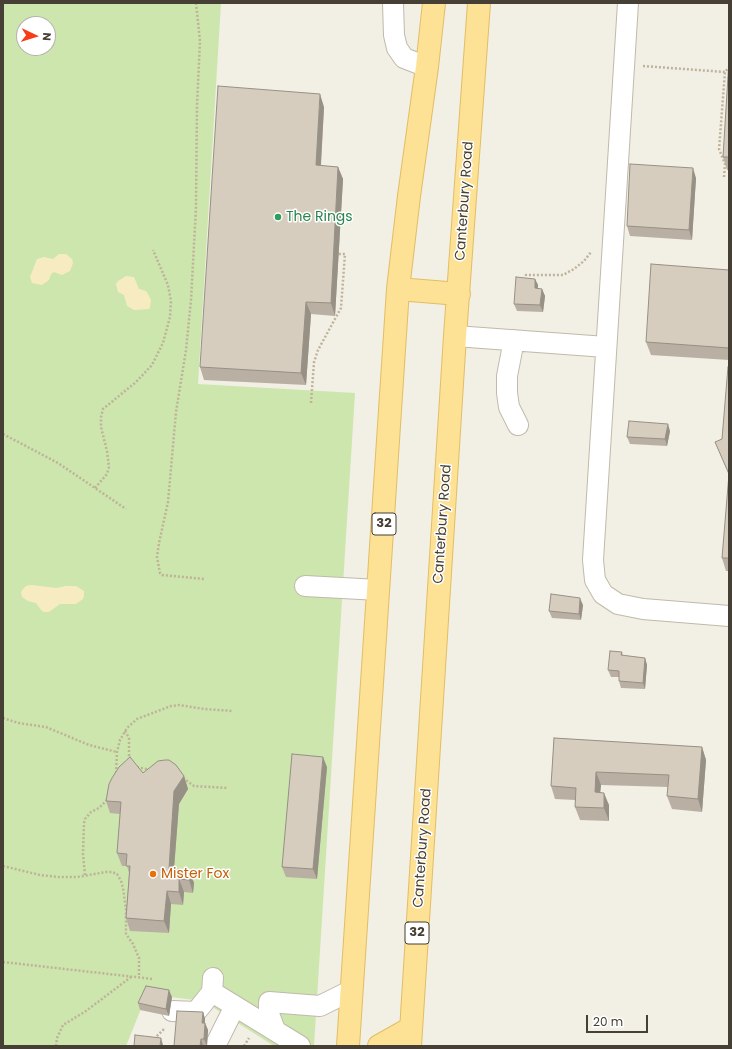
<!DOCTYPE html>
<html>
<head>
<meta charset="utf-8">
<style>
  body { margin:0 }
  #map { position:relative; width:732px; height:1049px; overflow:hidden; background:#f2efe5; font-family:Poppins,sans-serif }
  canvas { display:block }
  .frame { position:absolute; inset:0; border:4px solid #453f35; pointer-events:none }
  .north { position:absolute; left:16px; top:16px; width:40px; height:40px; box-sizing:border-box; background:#fff; border:1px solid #b5b2ae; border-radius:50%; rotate:94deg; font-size:11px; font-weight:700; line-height:16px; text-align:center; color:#453f35 }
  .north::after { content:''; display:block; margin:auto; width:14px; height:18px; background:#f73d18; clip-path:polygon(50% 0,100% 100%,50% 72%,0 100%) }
  .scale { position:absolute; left:586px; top:1015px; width:62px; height:18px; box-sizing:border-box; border:2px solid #453f35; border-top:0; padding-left:5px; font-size:12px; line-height:14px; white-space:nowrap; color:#453f35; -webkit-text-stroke:3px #fff; paint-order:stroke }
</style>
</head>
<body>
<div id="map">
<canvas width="732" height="1049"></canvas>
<div class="frame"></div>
<div class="north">N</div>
<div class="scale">20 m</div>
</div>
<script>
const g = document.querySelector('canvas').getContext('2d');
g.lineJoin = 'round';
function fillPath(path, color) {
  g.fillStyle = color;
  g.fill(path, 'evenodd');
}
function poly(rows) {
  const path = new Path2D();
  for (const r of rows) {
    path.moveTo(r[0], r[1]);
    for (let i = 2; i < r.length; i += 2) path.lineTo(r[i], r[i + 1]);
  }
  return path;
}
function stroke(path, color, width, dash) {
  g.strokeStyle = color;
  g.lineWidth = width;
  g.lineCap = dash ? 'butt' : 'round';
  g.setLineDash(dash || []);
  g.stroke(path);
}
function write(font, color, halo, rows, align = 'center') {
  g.font = font + ' Poppins,sans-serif';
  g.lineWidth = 3;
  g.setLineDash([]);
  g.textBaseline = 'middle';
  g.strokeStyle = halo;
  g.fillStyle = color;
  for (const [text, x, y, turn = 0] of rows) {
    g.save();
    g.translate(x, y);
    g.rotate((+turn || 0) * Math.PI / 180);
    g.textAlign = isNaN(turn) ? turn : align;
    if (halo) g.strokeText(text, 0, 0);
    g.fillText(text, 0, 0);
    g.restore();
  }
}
fillPath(poly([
  [3,3,221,3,198,384,355,393,314,1046,274,1046,203,1001,147,994,126,1046,3,1046],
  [24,24,48,24,48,48,24,48]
]), '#cce6ae');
fillPath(poly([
  [59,254,66,254,72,259,73,263,70,271,62,275,54,272,51,274,49,280,42,285,32,283,30,277,37,259,44,257,53,259],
  [126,276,134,277,139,289,146,291,148,294,151,300,150,307,149,309,134,310,127,306,124,295,118,292,116,284,118,281],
  [31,585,57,588,65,586,76,586,84,591,84,596,83,599,76,604,60,604,49,612,44,612,41,610,36,603,28,601,22,597,21,592,23,589,26,586]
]), '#f7ecc1');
const minor = poly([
  [393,3,394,35,397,48,404,58,427,67],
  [628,3,593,560,595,580,603,594,618,604,643,609,729,616],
  [455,336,606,347],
  [514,340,507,376,507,393,509,407,518,425],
  [305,586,379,590],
  [213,978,212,992,300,1046],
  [172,1011,196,1012,212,992],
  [275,1030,269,1014,269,1002,320,1006,352,990],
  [215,1046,235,1006]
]);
const major = poly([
  [398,289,459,294],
  [348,1046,398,289,409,196,427,67,434,3],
  [379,1046,411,1028],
  [410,1046,455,336,479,3]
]);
stroke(minor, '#c1b9ab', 22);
stroke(major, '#e2be64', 24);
stroke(poly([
  [196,3,200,41,197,105,196,208,191,300,186,350,176,412,168,502,159,543,157,557,160,573,162,575,205,579],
  [643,66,725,72],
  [724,177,725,164,719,149,725,72,729,67],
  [525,280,526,275,563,275,574,269,584,261,591,252],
  [311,403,314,362,318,350,341,308,345,254,338,254],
  [3,434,58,463,126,509],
  [95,488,107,474,109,467,107,451,101,427,101,417,103,409,136,382,152,365,163,343,170,317,171,301,168,285,153,250],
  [3,718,18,723,46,727,89,745,117,752],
  [125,731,129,738,129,760],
  [137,767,150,770],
  [116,773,117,752,120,740,127,728,137,719,171,706,179,705,204,709,233,711],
  [183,778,194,786,227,788],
  [3,866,40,875,58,877,77,877,106,872,112,872,117,874,121,881,123,888,126,909,126,934,133,944,139,958,139,977],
  [85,875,83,854,84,823,85,819,91,812,99,808,107,800],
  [3,962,153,979],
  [154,1039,164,1029],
  [56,1046,57,1038,63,1025,86,1011,131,977],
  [244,1046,249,1038]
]), '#bfb299', 2.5, [2, 2]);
stroke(minor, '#fff', 20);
stroke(major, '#fde194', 22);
fillPath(poly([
  [729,60,729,170,727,170,723,157],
  [324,107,321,166,338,167,343,179,335,316,311,314,306,385,204,380,200,367],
  [696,178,692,240,630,236,627,226],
  [729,270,729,360,651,355,646,342],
  [535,279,538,285,538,289,542,289,545,296,543,312,517,311,514,304],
  [729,367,729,571,726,571,722,558,729,475,715,442,722,439],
  [670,431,667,446,630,444,627,437],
  [583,605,581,620,552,618,549,611],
  [622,652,623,656,645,658,647,665,645,689,621,688,619,681,619,677,611,677,608,670],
  [554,738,702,747,706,760,702,812,672,809,667,796,668,787,601,785,600,792,609,805,609,821,580,820,575,807,575,800,555,799,551,786],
  [327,767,317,879,286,877,282,867],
  [143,773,184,776,188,789,179,804,174,869,189,870,194,883,193,893,184,892,183,905,171,904,169,933,130,931,126,918,129,873,127,866,122,866,117,853,120,814,110,813,106,801],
  [172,997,169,1016,140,1010,138,1003],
  [203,1012,205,1019,205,1023,208,1030,207,1046,174,1046]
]), '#b9b0a3');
fillPath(poly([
  [320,94,324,107,320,178,316,165],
  [338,167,343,179,335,316,331,303],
  [693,168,696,178,692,240,689,230],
  [535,279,538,285,537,295,535,288],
  [542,289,545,296,543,312,540,305],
  [306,302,311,314,306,385,301,373],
  [668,424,670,431,667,446,665,439],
  [580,598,583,605,581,620,579,614],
  [645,658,647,665,645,689,643,683],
  [702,747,706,760,702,812,698,799],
  [323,757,327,767,317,879,313,869],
  [596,772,601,785,599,805,595,792],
  [184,776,188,789,179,804,173,881,169,869,174,791],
  [604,793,609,805,609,821,604,808],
  [189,870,194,883,193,893,189,880],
  [179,879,184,892,183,905,179,892],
  [167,891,171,904,169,933,164,921],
  [169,990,172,997,169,1016,166,1009],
  [203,1012,205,1019,204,1029,202,1023],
  [205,1023,208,1030,207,1046,204,1039],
  [161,1038,163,1045,163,1046,160,1046],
  [201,1039,203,1046,200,1046]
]), '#969085');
const building = poly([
  [729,60,729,157,723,157,729,60],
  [218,86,320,94,316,165,338,167,331,303,306,302,301,373,200,367,218,86],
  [630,164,693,168,689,230,627,226,630,164],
  [651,264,729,270,729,348,646,342,651,264],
  [516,277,535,279,535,288,542,289,540,305,514,304,516,277],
  [728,367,729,367,729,558,722,558,729,474,715,442,722,439,728,367],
  [629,421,668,424,665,439,627,437,629,421],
  [551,594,580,598,579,614,549,611,551,594],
  [610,651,622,652,621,655,645,658,643,683,619,681,619,671,608,670,610,651],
  [554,738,702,747,698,799,667,796,669,775,596,772,595,792,604,793,604,808,575,807,576,788,551,786,554,738],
  [292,754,323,757,313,869,282,867,292,754],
  [130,757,143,773,158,761,165,760,169,760,176,765,184,776,174,791,169,869,189,870,189,880,179,879,179,892,167,891,164,921,126,918,130,866,126,866,127,854,117,853,121,802,106,801,109,784,112,778,119,767,130,757],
  [146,986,169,990,166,1009,138,1003,146,986],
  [177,1011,203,1012,202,1023,205,1023,204,1039,201,1039,200,1046,174,1046,177,1011],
  [135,1035,161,1038,160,1046,134,1046,135,1035]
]);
fillPath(building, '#d7cdbe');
stroke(building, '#969085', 1);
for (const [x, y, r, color] of [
  [278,217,4,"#2e9e5b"],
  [153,874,4,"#e8710a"]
]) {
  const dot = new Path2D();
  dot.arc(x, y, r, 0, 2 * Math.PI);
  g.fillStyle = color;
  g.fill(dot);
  stroke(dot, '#fff', 1.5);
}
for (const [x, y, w] of [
  [384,524,24],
  [417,933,24]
]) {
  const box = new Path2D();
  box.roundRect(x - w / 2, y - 11, w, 22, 3);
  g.fillStyle = '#fff';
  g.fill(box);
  stroke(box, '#453f35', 1);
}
write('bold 13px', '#453f35', null, [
  ["32",384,524],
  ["32",417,933]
]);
write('14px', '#453f35', '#fff', [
  ["Canterbury Road",465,201,-86],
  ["Canterbury Road",443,524,-86],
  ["Canterbury Road",423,848,-86]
]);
write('14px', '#27864d', '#fff', [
  ["The Rings",286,217]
], 'left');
write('14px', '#c56008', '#fff', [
  ["Mister Fox",161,874]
], 'left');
</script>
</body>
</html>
